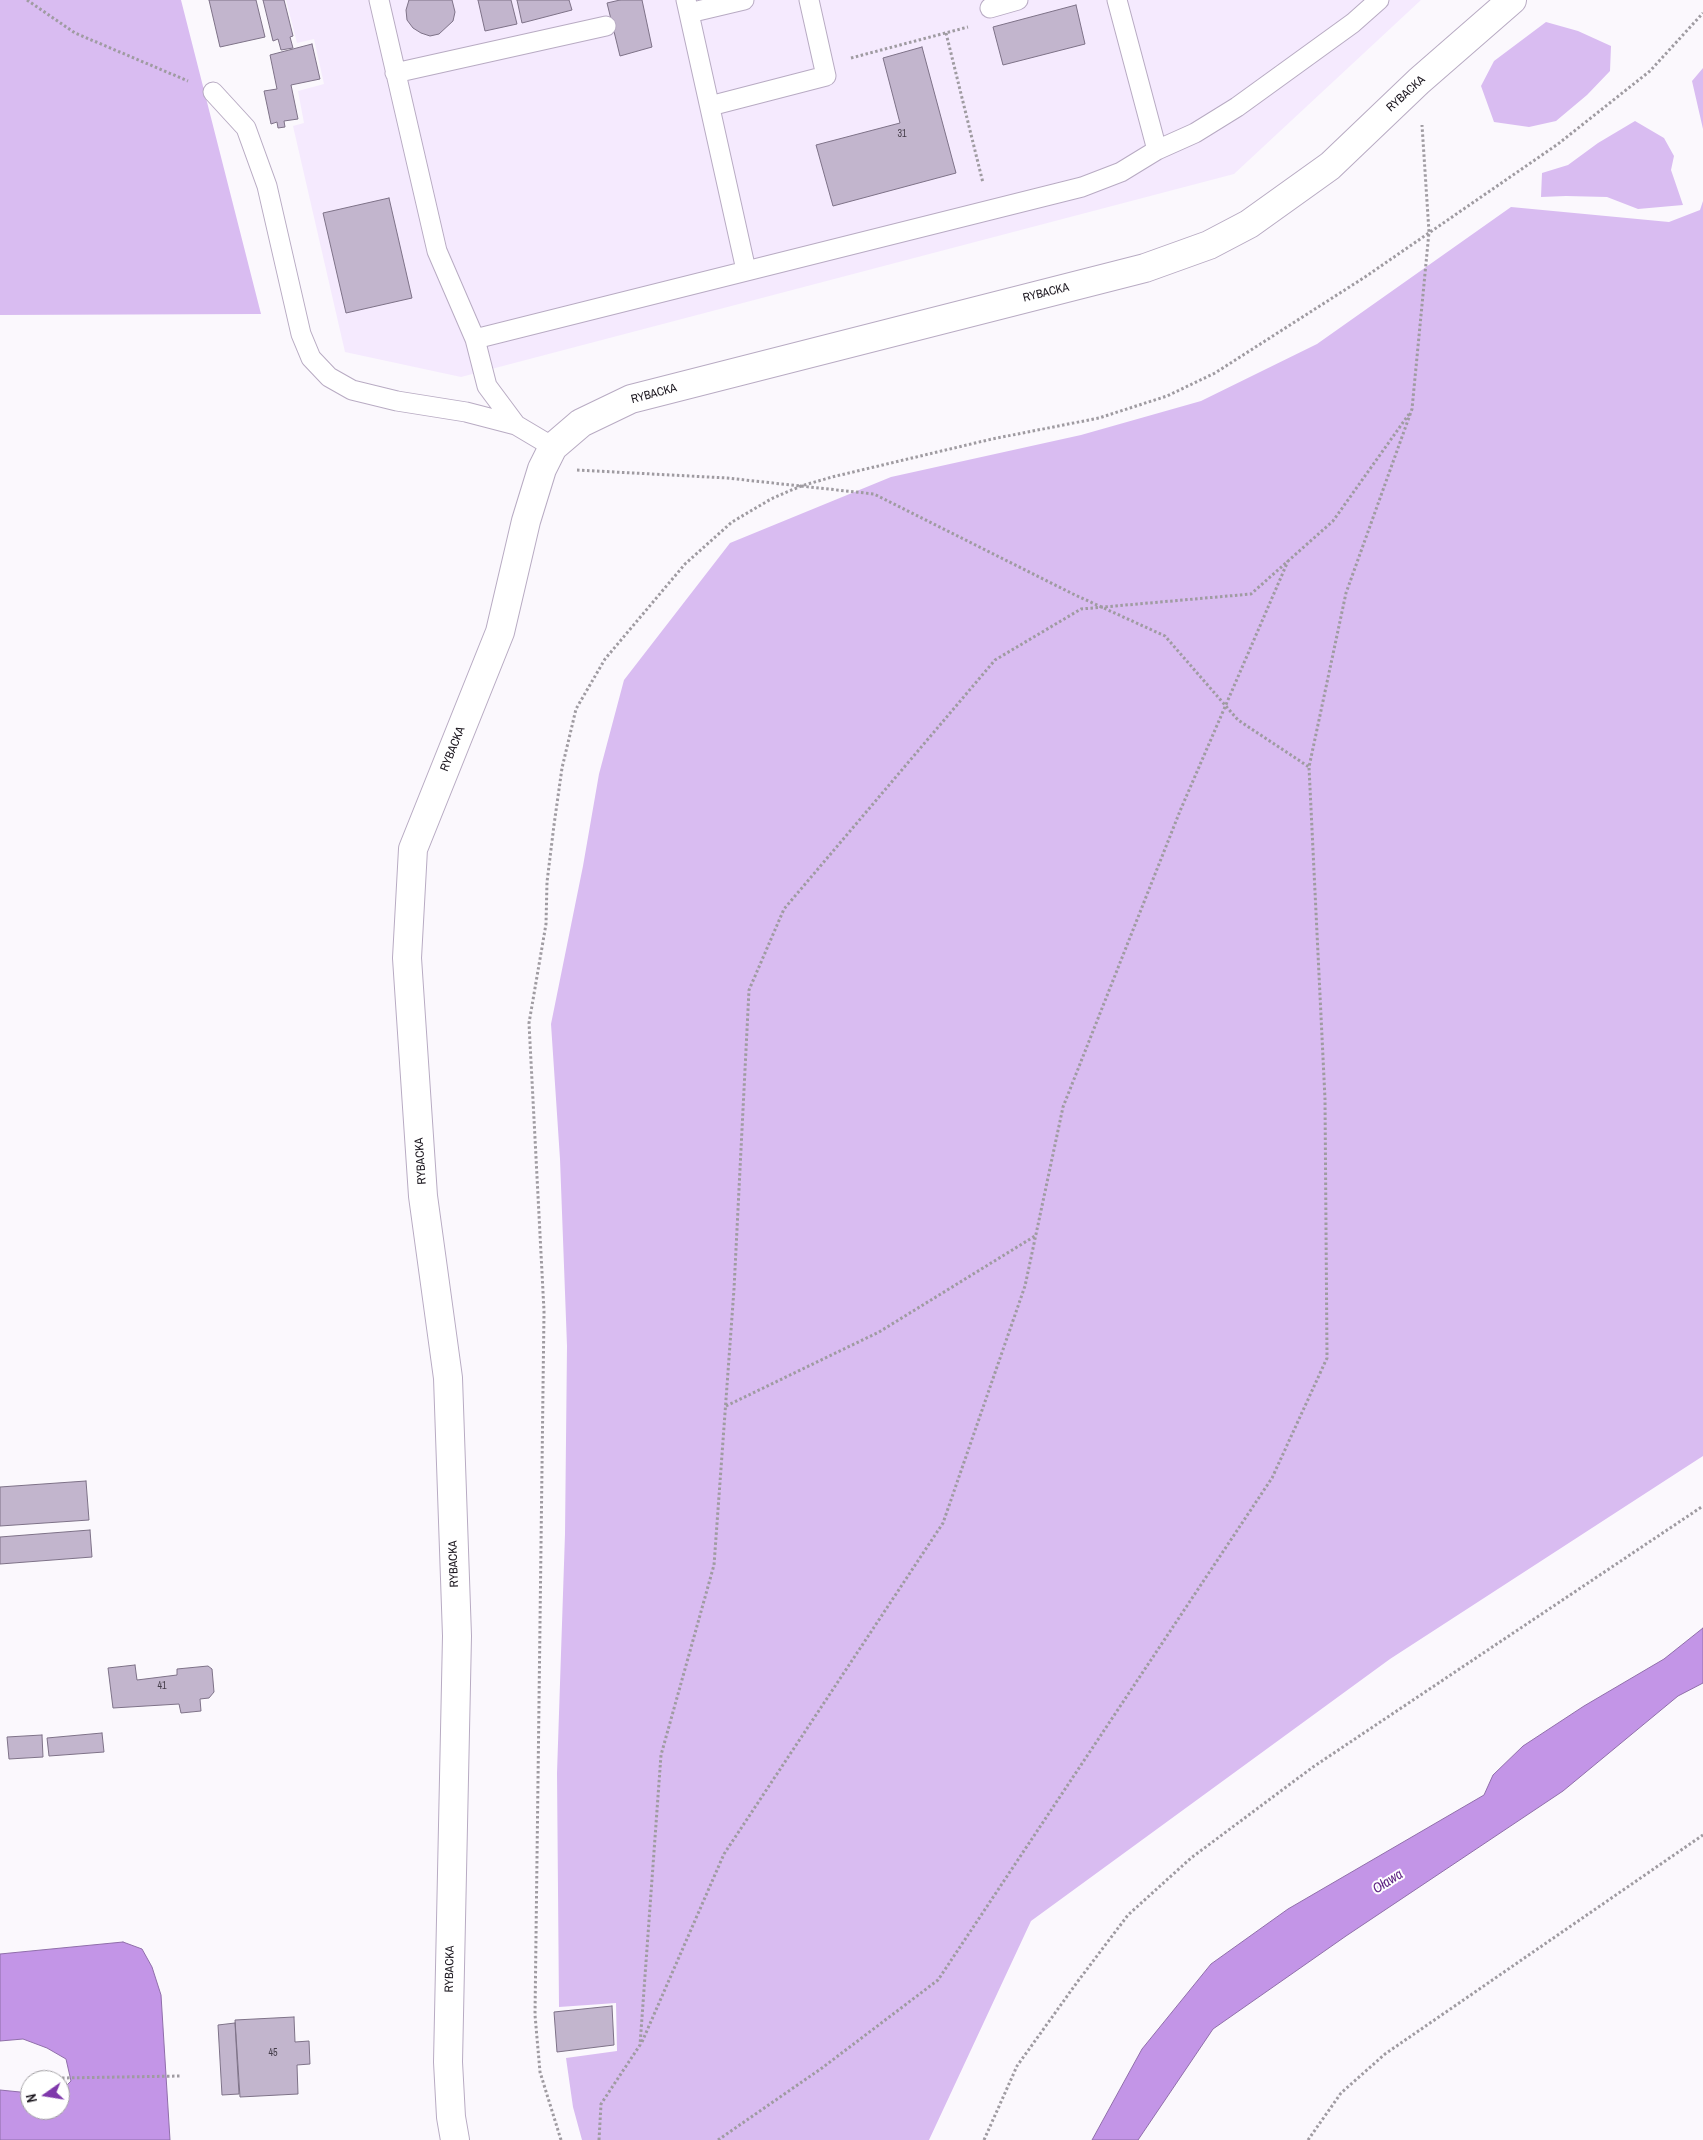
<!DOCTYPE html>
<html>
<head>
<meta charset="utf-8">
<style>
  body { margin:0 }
  #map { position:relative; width:1703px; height:2140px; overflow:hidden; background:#fbf8fd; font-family:"Archivo Narrow",sans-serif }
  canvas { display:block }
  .north { position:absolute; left:20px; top:2070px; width:50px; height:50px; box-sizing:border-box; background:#fff; border:1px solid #a3a1a5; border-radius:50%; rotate:257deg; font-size:14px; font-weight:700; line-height:20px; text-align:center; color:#1a151d }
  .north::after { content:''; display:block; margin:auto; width:18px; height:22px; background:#7f38ab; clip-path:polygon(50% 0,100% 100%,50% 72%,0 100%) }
</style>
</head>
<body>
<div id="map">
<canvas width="1703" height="2140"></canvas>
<div class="north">N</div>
</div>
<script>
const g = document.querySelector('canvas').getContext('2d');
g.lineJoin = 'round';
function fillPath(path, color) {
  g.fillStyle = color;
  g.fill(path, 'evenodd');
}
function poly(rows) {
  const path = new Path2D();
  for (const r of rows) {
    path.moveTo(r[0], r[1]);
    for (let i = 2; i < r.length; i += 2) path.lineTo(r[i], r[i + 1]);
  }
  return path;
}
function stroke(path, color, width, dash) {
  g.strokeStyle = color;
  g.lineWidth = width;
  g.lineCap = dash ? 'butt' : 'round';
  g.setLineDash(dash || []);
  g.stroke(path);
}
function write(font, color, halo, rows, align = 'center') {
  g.font = font + ' "Archivo Narrow",sans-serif';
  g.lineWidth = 4;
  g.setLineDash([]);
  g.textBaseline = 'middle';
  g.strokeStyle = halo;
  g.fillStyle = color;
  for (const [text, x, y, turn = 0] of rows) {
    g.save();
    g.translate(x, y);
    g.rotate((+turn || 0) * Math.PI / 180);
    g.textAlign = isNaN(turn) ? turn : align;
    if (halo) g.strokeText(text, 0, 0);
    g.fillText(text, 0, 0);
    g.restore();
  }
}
fillPath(poly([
  [286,0,1421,0,1234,174,461,377,345,352,293,126,304,123,298,91,324,84,314,39,297,43]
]), '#f5eafe');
fillPath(poly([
  [0,0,181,0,261,314,0,315],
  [1546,22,1578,31,1611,46,1610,71,1587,95,1556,121,1529,127,1494,122,1481,86,1494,61],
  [1703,68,1703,129,1692,81],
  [1635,121,1664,138,1674,156,1671,170,1683,205,1638,209,1607,197,1566,196,1541,197,1542,173,1568,165,1598,143],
  [1703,201,1703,1456,1390,1659,1031,1921,929,2140,582,2140,573,2107,566,2058,617,2051,616,2003,559,2007,557,1773,565,1534,567,1346,560,1159,551,1024,583,866,599,774,624,680,730,543,891,477,1081,435,1201,401,1317,344,1511,207,1669,222,1700,210]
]), '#d9bcf1');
const water = poly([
  [1703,1628,1703,1683,1678,1696,1563,1791,1346,1936,1213,2029,1138,2140,1092,2140,1142,2049,1211,1964,1288,1909,1484,1795,1493,1775,1523,1746,1584,1706,1664,1659,1703,1628],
  [123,1942,142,1949,152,1967,161,1995,170,2140,0,2140,0,2090,30,2093,30,2110,60,2110,60,2092,71,2081,66,2059,47,2048,23,2039,0,2041,0,1954,123,1942]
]);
fillPath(water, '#c395e7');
stroke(water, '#906faa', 1);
const building = poly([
  [209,0,256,0,265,37,220,47,209,0],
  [263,0,284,0,293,36,290,37,293,48,281,50,278,39,273,41,263,0],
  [409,0,452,0,455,12,453,21,439,34,430,36,421,33,413,28,407,20,406,10,409,0],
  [478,0,511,0,517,24,485,31,478,0],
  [517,0,569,0,572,10,522,23,517,0],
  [620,0,642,0,652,47,620,56,607,3,620,0],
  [1076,5,1085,44,1003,65,993,27,1076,5],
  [312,44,320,79,291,85,298,119,284,121,285,127,278,128,277,122,271,124,264,91,277,89,270,55,312,44],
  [922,47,956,173,833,206,816,145,900,123,883,58,922,47],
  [389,198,412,298,346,313,323,213,389,198],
  [86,1481,89,1520,0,1526,0,1487,86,1481],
  [90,1530,92,1557,0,1564,0,1537,90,1530],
  [135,1665,137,1680,177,1675,177,1669,208,1666,212,1669,214,1692,209,1698,200,1699,201,1711,181,1713,179,1704,113,1708,108,1668,135,1665],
  [102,1733,104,1752,49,1756,47,1738,102,1733],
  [42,1735,43,1757,9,1759,7,1737,42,1735],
  [612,2006,614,2045,557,2052,554,2012,612,2006],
  [294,2017,295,2042,309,2041,310,2064,297,2065,298,2094,240,2097,235,2020,294,2017],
  [235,2023,239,2094,222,2095,218,2025,235,2023]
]);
fillPath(building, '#c2b5cd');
stroke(building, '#7e7288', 1);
const service = poly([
  [379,0,437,251,475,339],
  [686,0,746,270],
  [1117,0,1157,150],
  [990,8,1018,0],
  [689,13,744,0],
  [395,73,606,26],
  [213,92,246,128,267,186,301,334,311,358,329,377,352,390,397,401,466,412,516,425],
  [710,106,826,76,809,0],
  [553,447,516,425,487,386,475,339,1082,187,1121,172,1157,150,1195,133,1237,107,1353,23,1379,0]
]);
const minor = poly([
  [455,2140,451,2117,448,2062,457,1636,448,1378,423,1196,407,958,413,849,500,632,526,521,542,469,553,447,581,423,631,399,1145,268,1209,245,1249,224,1330,166,1419,81,1512,0]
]);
stroke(service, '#b8abc3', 21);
stroke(minor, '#b8abc3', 30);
stroke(poly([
  [27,0,75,33,188,81],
  [946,33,983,183],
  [851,58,968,27],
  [577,470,727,478,874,494,1073,594,1165,636,1238,720,1309,767],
  [726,1406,879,1332,1035,1236],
  [642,2042,724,1854,943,1523,1025,1286,1063,1107,1180,811,1288,561],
  [62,2078,180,2076],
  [561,2140,540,2072,535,2015,544,1311,529,1023,546,924,547,882,554,825,562,768,576,709,605,659,685,564,732,522,771,499,801,486,832,477,992,439,1099,418,1167,396,1215,373,1365,277,1558,144,1650,71,1703,13],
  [599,2140,601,2104,640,2045,661,1755,714,1565,734,1289,749,990,784,909,995,660,1081,609,1251,594,1333,521,1409,414],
  [718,2140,822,2068,938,1980,1272,1478,1327,1358,1325,1099,1309,767,1346,593,1412,409,1429,232,1422,125],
  [984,2140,1017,2066,1078,1981,1128,1915,1191,1858,1313,1767,1703,1506],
  [1308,2140,1341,2093,1385,2054,1703,1835]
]), '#9f9ba1', 3, [2.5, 2.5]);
stroke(service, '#fff', 19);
stroke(minor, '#fff', 28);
write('10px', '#443d49', null, [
  ["31",902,134],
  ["41",162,1686],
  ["45",273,2053]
]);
write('12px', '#1a151d', '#fff', [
  ["RYBACKA",1406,94,-42],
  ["RYBACKA",1046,293,-14],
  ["RYBACKA",654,394,-15],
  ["RYBACKA",453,749,-68],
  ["RYBACKA",421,1161,-94],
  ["RYBACKA",454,1564,-92],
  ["RYBACKA",450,1969,-89]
]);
write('italic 14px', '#612785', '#fff', [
  ["Oława",1388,1882,-32]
]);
</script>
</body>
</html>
